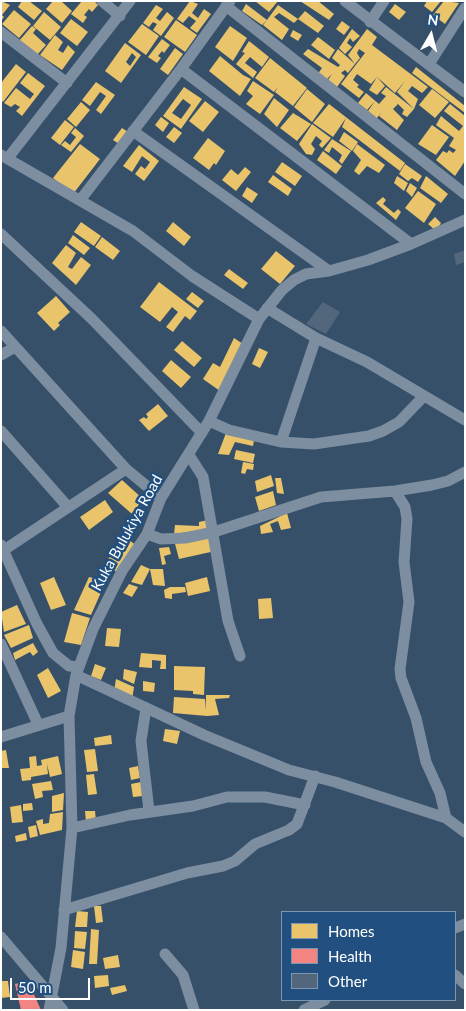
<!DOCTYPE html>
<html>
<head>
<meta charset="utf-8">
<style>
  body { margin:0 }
  #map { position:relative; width:466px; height:1011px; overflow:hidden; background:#37506a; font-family:Lato,sans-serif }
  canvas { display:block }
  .frame { position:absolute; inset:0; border:2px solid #fff; pointer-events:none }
  .legend { position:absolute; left:281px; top:911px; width:175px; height:90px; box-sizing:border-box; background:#215080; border:1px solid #7a96b3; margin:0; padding:6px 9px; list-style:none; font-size:15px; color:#fff }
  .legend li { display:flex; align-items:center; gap:10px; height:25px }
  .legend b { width:25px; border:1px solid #7a96b3 }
  .north { position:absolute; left:406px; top:10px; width:50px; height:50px; -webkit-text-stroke:4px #215080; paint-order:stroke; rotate:8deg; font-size:14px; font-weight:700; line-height:20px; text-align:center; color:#fff }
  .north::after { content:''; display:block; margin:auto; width:18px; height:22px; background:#fff; clip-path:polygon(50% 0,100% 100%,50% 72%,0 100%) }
  .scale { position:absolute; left:10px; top:978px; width:80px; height:22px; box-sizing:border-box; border:2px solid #fff; border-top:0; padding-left:6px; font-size:15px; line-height:18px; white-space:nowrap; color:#fff; -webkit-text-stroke:4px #215080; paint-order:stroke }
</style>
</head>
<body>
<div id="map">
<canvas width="466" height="1011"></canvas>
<div class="frame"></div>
<ul class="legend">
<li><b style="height:14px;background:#e9c46a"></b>Homes</li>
<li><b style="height:14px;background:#f28482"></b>Health</li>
<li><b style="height:14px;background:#52677c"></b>Other</li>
</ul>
<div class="north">N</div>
<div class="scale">50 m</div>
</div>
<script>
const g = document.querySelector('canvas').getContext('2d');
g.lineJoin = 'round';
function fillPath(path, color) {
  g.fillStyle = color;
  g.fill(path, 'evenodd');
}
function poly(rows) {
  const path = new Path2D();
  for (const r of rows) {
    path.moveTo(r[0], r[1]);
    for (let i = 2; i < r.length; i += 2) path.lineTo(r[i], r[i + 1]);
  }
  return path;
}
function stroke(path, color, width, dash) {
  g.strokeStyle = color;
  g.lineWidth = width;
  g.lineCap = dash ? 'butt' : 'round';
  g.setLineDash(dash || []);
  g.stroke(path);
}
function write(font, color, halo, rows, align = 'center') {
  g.font = font + ' Lato,sans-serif';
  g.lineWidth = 5;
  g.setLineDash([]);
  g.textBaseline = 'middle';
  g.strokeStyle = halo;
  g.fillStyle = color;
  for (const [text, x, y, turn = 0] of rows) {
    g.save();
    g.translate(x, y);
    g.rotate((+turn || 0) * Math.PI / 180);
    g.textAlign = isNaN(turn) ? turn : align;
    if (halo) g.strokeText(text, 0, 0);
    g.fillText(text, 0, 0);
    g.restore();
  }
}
fillPath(poly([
  [1,1,10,5,2,15,4,17,1,21],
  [22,1,29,1,42,11,34,20,18,7],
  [53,1,61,1,72,11,62,23,46,9],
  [82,1,94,1,98,5,92,12,89,9,84,15,87,17,83,23,71,14],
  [190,1,198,4,192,13,198,18,204,9,211,14,197,33,190,28,196,21,189,16,183,23,177,19],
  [255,1,278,1,269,12],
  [300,1,318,1,334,14,329,20],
  [427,1,441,1,432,12,424,6],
  [444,1,459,3,445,24,433,15],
  [246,4,267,20,278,5,298,19,294,23,279,13,274,17,289,29,282,40,263,25,267,20,262,25,242,11],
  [395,4,406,12,399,20,389,12],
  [156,5,163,9,156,18,160,21,167,12,174,18,161,36,153,30,157,24,153,22,149,27,143,23],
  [14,10,31,24,19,38,2,24],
  [305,11,324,26,318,33,298,19],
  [44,12,61,27,50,40,33,26],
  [71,19,88,32,77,46,60,33],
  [176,20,197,35,185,52,164,37],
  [342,21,350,27,344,35,336,29],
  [142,24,159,36,146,55,128,42],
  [32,26,36,29,33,33,46,45,37,55,19,41],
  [230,26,247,38,233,61,215,47],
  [352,29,360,36,353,42,350,38,347,43,352,47,345,54,339,48],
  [367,29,377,37,372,45,428,87,422,93,412,86,408,91,418,99,414,109,407,117,402,114,404,110,398,104,393,109,404,120,397,130,379,116,382,112,376,119,368,111,375,101,367,110,358,103,366,93,379,104,386,96,381,93,386,87,414,109,397,92,405,81,395,93,377,77,385,86,377,95,369,90,377,77,371,84,357,74,353,80,359,85,357,87,364,92,359,98,341,84,365,53,359,49,357,53,360,58,355,64,348,55],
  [293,30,302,35,298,41,290,36],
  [55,35,63,42,58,50,63,53,68,45,75,52,62,70,40,55],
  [318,37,335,50,329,59,311,45],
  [162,39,170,45,164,53,162,51,158,56,161,58,157,63,148,57],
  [249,41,269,57,262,67,250,57,245,63,257,72,253,78,236,64,245,53,242,52],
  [125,43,141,55,121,83,105,71],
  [132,53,136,57,130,66,126,62],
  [175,48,183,54,168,75,160,69],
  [308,49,338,67,340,65,332,58,338,49,355,64,348,73,345,70,341,73,345,76,337,87,328,80,332,74,325,81,317,75,322,68,303,54],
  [220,56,243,75,251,79,240,96,209,71],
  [270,58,307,88,293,106,275,92,278,87,274,92,255,78],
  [16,64,26,72,3,102,1,100,1,83],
  [416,67,465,106,465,113,412,73],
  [28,73,45,86,22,116,16,111,20,107,15,104,11,107,4,103,16,88,30,99,34,94,20,83],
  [253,81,274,95,260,114,246,104,253,96,247,91],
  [96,82,115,95,101,114,96,110,106,96,100,92,90,106,82,100],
  [184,87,202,99,181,129,163,116],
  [183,99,191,105,181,119,172,113],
  [307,89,325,104,312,122,294,107],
  [432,89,449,102,435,118,419,105],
  [274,98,289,110,277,127,264,114],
  [205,101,219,112,203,132,189,121],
  [81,102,90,110,76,127,67,119],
  [329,104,405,163,400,171,342,127,346,118,333,137,313,123],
  [450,104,465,116,465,161,455,176,436,160,443,151,447,153,449,150,453,153,456,150,449,146,454,138,436,125,441,116,459,131,463,126,444,111],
  [293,113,311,124,297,141,280,128],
  [161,117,169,123,163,132,155,125],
  [65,120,74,127,60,145,51,138],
  [312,124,331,138,322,148,319,145,322,141,316,136,311,144,315,149,312,155,306,154,299,144],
  [432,125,449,137,436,155,418,144],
  [174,127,182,133,174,143,166,137],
  [75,128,84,136,71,152,61,145,65,141,70,145,76,137,71,133],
  [122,128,128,132,119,144,113,140],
  [344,132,358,142,352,151,339,141],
  [208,138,225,151,216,165,214,163,209,170,193,158],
  [332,139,351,151,342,164,339,161,342,155,332,147,329,153,324,150],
  [80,144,100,159,73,194,53,178],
  [357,144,385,165,379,173,367,166,359,175,354,171,361,160,353,151],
  [139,145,159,161,144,181,135,174,141,166,145,169,150,162,142,156,132,172,123,166],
  [323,151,342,166,336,174,317,160],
  [282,162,302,176,295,186,275,172],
  [405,164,422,176,418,182,412,178,408,181,399,174],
  [245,167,251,172,236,191,222,180,231,169,238,175],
  [273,175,292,189,288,196,268,182],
  [397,176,408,183,404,191,394,183],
  [426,176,448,194,441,203,420,188],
  [410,183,417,188,412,197,406,191],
  [247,187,258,194,252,203,242,196],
  [418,191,436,204,424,223,405,208],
  [383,197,386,200,383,204,394,213,398,209,401,212,396,220,376,203],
  [435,217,441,223,436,231,428,224],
  [81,222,101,236,94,246,74,232],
  [173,222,191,237,184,246,166,231],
  [73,235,90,248,84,255,68,243],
  [102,237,120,251,113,260,95,247],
  [66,245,76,253,68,267,72,269,81,257,91,265,76,285,52,263],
  [276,251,295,266,280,284,261,269],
  [229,269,248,283,243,289,224,275],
  [159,282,197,311,190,320,185,316,173,332,166,327,178,312,172,307,160,322,140,307],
  [192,292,204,301,198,308,186,299],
  [56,296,70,312,58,323,60,325,54,331,37,313],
  [234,338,243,344,220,391,203,379,213,363,220,367],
  [182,341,202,358,194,367,174,350],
  [259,348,268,352,260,368,252,364],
  [171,360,191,377,181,388,162,371],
  [158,404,168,416,149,431,139,420,144,417,146,419,148,417,146,414],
  [226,433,254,440,253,446,235,442,229,455,218,454],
  [236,450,255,454,253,463,234,459],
  [243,462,254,464,253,470,247,469,245,474,241,473],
  [271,475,274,486,257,492,255,481],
  [275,478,281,478,284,494,277,493],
  [122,480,143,499,132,514,108,493],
  [273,491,276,505,259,511,255,497],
  [105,500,113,512,89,530,80,517],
  [287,513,291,528,281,530,278,521,270,524,273,532,261,534,260,526],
  [208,520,209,529,174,534,175,525,199,526,199,522],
  [210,536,215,551,179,559,174,540],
  [124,537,136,545,119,573,104,565],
  [169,547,171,554,164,556,166,564,162,565,159,548],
  [141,565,150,569,163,569,165,586,153,585,150,569,142,585,131,582],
  [54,577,66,605,51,610,40,583],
  [89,577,106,581,91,615,74,610],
  [207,577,210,591,188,596,185,583],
  [129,584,138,587,132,597,123,593],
  [170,587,185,587,186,592,172,594,172,599,165,598,164,590],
  [271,598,273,618,259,619,258,599],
  [17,605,26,624,4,632,1,612],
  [72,613,90,618,81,645,64,642],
  [29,625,33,638,11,648,4,635],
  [107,628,121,629,119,647,105,646],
  [33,643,38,652,33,656,30,652,15,660,13,653],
  [141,653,166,655,166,669,160,669,161,661,152,660,152,668,139,667],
  [95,664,106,668,101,680,91,676],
  [174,666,205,667,204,695,193,694,193,691,174,690],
  [48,668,61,691,48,698,37,675],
  [124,669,137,672,134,684,123,679],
  [116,679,134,687,132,700,114,691],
  [143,681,155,683,154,692,143,691],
  [206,695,230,695,229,698,215,699,219,715,207,716,173,713,174,697,205,699,206,710],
  [165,729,180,731,177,744,163,741],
  [111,735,112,744,95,746,94,738],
  [95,749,98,771,87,772,84,750],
  [6,750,9,768,1,768,1,751],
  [36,756,37,766,42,765,41,760,58,756,62,774,50,777,47,764,48,774,31,777,31,780,22,781,20,769,30,768,29,757],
  [138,766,140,778,131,780,129,768],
  [94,774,97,794,88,795,86,775],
  [51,781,53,790,42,791,43,797,35,799,32,784],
  [141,782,143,796,133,797,131,784],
  [64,793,63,810,52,812,52,796],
  [32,803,33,810,23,811,23,804],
  [21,805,23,822,12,823,10,807],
  [85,811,95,811,96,821,86,822],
  [63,812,62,830,40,835,36,821,43,819,43,824,49,823,50,814],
  [36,825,38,836,30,838,28,827],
  [26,833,27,840,16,842,15,836],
  [94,906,101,906,103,922,96,923],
  [77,911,88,912,87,927,75,927],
  [91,929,99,930,97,964,89,964],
  [75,931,87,932,85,949,74,948],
  [73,950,85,952,83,969,71,967],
  [118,955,120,967,105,969,103,958],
  [108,975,109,986,95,988,94,976],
  [1,981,8,981,10,997,1,998],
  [125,985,127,991,112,995,110,988]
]), '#e9c46a');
fillPath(poly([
  [28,981,41,1010,21,1010,15,984]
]), '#f28482');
fillPath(poly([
  [465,250,465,262,456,265,454,254],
  [323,302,340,312,326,334,306,324]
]), '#52677c');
stroke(poly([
  [102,1,120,16],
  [345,1,465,92],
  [226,6,465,194],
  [370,22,384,1],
  [1,32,67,83],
  [429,64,465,8],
  [181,69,411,244],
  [133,131,329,271],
  [1,155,133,231,192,276,259,319],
  [8,158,130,1],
  [81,199,181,69,230,1],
  [1,234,92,319,202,433],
  [267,308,316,338,367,362,465,420],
  [1,331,126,469,161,498],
  [1,355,15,347],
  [209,421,229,430,281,442,314,444,369,436,383,431,399,422,424,396],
  [1,431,68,507],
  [281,442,316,338],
  [189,455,203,477,228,621,240,656],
  [395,491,405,507,407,519,404,562,409,602,400,669,401,678,416,718,426,762,440,793,446,818],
  [147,534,161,539,185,538,214,532,321,497,395,491,432,485,448,481,465,472],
  [1,545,37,624,53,653,69,666,78,667],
  [4,550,126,469],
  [1,644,38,724],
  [76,675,204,735,289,770,335,782,446,818,465,832],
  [146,708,141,741,149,811],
  [1,737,69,716],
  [72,828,130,815,193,806,227,797,265,797,305,805],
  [64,910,187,873,223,866,235,861,255,844,289,830,297,824,315,776],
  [455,928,465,924],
  [1,937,63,1010],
  [165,954,183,975,194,1010],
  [455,975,465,984],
  [49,1010,61,948,72,828,69,716,76,675,93,629,122,571,147,534,161,498,209,421,259,319,282,290,294,280,306,274,329,271,368,260,411,244,465,220],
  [304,1010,325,1000]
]), '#7c8ea0', 11);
write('15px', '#fff', '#215080', [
  ["Kuka Bulukiya Road",127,533,-61]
]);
</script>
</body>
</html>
